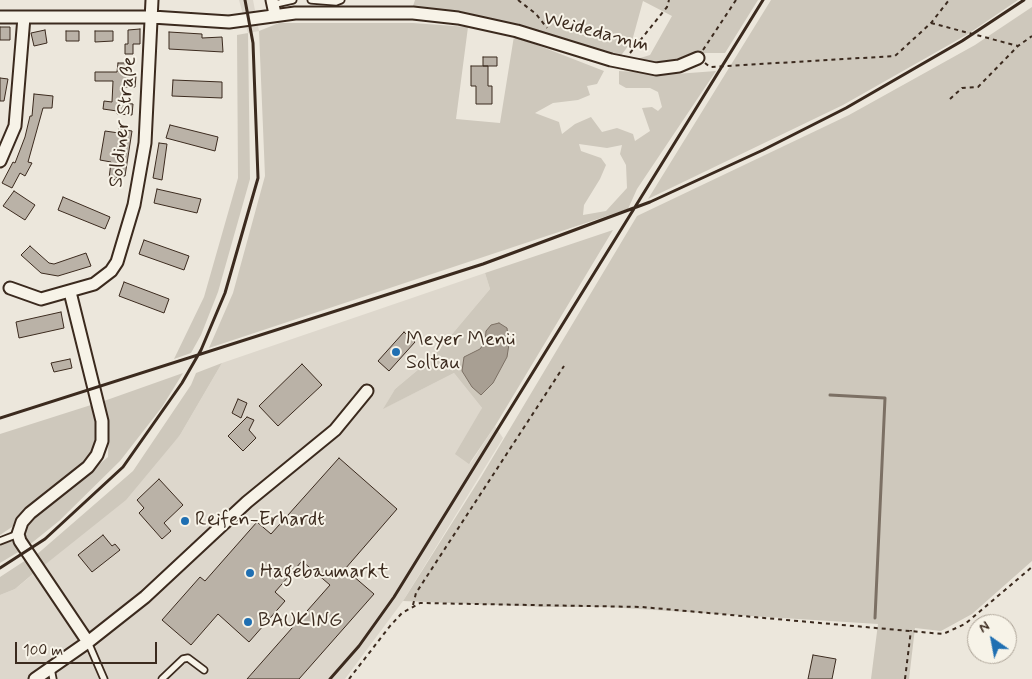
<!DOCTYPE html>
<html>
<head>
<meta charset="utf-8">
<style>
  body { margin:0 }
  #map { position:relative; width:1032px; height:679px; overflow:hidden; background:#ece7dc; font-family:Mynerve,sans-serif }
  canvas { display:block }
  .north { position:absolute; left:967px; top:614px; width:50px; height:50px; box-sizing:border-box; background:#f7f3e8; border:1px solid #aca397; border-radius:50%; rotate:327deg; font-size:14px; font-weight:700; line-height:20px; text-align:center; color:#3b2a1e }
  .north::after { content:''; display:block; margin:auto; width:18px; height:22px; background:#1f6fb2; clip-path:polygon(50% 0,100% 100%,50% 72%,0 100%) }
  .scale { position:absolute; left:15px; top:642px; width:142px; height:22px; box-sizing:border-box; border:2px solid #3b2a1e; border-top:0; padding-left:6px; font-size:15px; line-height:18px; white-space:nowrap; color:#3b2a1e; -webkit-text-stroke:4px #f7f3e8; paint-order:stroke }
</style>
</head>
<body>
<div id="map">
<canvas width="1032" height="679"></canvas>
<div class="north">N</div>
<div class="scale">100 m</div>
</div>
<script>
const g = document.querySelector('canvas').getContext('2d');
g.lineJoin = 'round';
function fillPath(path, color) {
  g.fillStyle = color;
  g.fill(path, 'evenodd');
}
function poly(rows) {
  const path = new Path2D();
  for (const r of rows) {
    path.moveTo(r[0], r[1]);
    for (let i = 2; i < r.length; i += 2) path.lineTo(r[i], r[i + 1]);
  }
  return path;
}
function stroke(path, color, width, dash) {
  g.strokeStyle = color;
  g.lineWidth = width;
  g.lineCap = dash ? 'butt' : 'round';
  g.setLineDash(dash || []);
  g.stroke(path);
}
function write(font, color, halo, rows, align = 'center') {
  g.font = font + ' Mynerve,sans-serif';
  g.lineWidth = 4;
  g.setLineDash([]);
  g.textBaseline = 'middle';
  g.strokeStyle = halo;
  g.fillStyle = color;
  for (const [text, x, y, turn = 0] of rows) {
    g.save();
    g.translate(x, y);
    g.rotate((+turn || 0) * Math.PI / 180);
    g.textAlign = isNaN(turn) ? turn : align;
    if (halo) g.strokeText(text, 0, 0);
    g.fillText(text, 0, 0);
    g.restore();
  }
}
fillPath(poly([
  [239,0,253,0,259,31,248,33],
  [485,273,490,289,432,358,395,389,384,408,454,373,482,408,470,464,495,426,503,438,403,601,345,679,0,679,0,595,15,589,42,567,180,435,222,363]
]), '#ddd7cc');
fillPath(poly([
  [415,0,758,0,725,53,706,53,658,65,636,63,637,59,650,55,672,16,643,1,632,41,619,58,520,25,458,11,413,6],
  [771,0,1018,0,968,34,843,105,648,199],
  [1032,7,1032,561,972,614,941,631,915,628,909,679,871,679,878,624,607,607,544,607,403,601,481,477,637,216,849,115,975,45],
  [279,23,413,23,468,27,456,119,500,123,514,36,604,71,597,84,587,86,590,95,578,100,553,103,535,113,559,122,562,134,575,124,591,117,602,132,617,128,633,134,635,141,650,131,642,108,652,107,658,111,662,107,658,92,650,88,626,88,619,84,619,71,676,74,716,71,637,189,628,209,209,348,233,293,265,176,259,31],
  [579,144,607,148,622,145,620,154,626,165,627,188,606,211,583,215,584,205,600,179,606,165,601,158,581,151],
  [248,33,250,179,218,292,201,335,191,353,174,359,204,297,238,178,237,35],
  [613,230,495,426,469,464,455,454,482,408,454,373,383,409,395,389,432,358,490,289,485,273],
  [222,363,180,435,126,500,42,567,35,556,133,471,191,385,196,373],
  [183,373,162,407,120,461,59,521,28,546,24,537,26,527,35,517,108,457,109,420,104,401],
  [91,405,96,426,96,443,87,460,75,474,28,508,12,527,0,535,0,434],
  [5,541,14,542,20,551,0,563,0,544],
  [26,560,34,573,15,589,0,595,0,577]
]), '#cec8bc');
const water = poly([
  [499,323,507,328,509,344,507,357,493,383,481,395,472,387,462,371,464,357,480,349,485,342,486,331,491,325,499,323]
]);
fillPath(water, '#a89f93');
stroke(water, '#7c7064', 1);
stroke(poly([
  [830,395,885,398,875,618]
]), '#7c7064', 3);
const building = poly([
  [0,27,10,27,10,40,0,40,0,27],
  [140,29,140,44,133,44,133,54,125,54,125,44,128,44,128,30,140,29],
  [45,30,47,43,34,46,31,33,45,30],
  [66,31,79,31,79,41,66,41,66,31],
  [95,31,113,31,113,41,95,42,95,31],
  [169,32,202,34,202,38,222,37,223,52,169,49,169,32],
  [483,57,497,57,497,66,483,66,483,57],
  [118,63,127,63,127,76,136,76,135,87,124,87,123,103,133,104,132,115,117,114,117,111,103,109,104,101,112,102,113,81,95,81,95,72,117,72,118,63],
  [471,66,488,66,488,86,492,86,492,104,476,104,476,86,471,86,471,66],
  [0,78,8,79,4,101,0,101,0,78],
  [173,80,222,82,222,98,172,96,173,80],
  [34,94,53,96,52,108,43,108,28,162,32,163,25,176,20,173,12,188,2,183,13,162,15,163,25,137,30,116,32,116,34,94],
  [170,125,218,137,215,151,166,138,170,125],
  [119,129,132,131,125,176,117,175,116,180,109,179,111,162,100,160,105,131,119,133,119,129],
  [159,143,167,144,162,180,153,178,159,143],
  [157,189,201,199,197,213,154,203,157,189],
  [14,191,35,205,25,220,3,206,14,191],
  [63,197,110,217,105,229,58,210,63,197],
  [144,240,189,256,184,270,139,254,144,240],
  [30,246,49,263,54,264,86,253,91,266,58,276,41,273,21,255,30,246],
  [124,282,169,299,164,313,119,296,124,282],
  [61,312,64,328,19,338,16,322,61,312],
  [404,332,415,342,389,371,378,361,404,332],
  [70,359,72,368,54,372,51,363,70,359],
  [302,364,322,385,278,426,259,406,302,364],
  [238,399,247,403,241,418,232,413,238,399],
  [247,417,254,420,249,430,256,438,243,451,228,436,247,417],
  [339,458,397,509,345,569,374,594,299,679,247,679,330,585,302,561,275,592,285,601,249,642,218,614,191,645,162,620,200,577,205,581,257,522,271,534,339,458],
  [159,479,183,505,164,523,171,531,162,539,139,513,144,508,137,500,159,479],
  [103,535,112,546,115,544,120,550,92,572,78,555,103,535],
  [813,655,836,659,832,679,808,679,813,655]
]);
fillPath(building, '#bab2a7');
stroke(building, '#3b2a1e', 1);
const service = poly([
  [311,0,336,2,341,0],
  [271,5,293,0],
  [0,541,18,534],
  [88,642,104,679],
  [51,669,53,679],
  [162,679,183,659,188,658,204,670]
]);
const minor = poly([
  [272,0,275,14],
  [0,17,152,17,229,22,295,13,413,13,458,18,517,31,611,60,656,69,679,66,698,58],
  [0,161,15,126,24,17],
  [10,288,41,299,94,284,111,271,117,262,134,205,145,143,152,0],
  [70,292,102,421,102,441,97,455,88,467,30,513,22,522,18,534,20,541,88,642],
  [35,679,88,642,145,597,247,502,335,430,367,391]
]);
stroke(service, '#3b2a1e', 9);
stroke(minor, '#3b2a1e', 15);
stroke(poly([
  [518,0,536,14,547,28],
  [931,23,1018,46],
  [703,50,736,0],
  [630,53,667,7,669,0],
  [705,63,710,67,895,56,931,23,949,0],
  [950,99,962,88,978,87,1018,46,1032,36],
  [413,605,416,593,564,366],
  [349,679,390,626,402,613,420,603,642,607,943,634,965,624,1032,567],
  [905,679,911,630]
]), '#3b2a1e', 2, [4, 4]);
stroke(service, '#f7f3e8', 5.5);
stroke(minor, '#f7f3e8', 11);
stroke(poly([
  [0,418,483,264,650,202,763,150,846,108,962,41,1024,0],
  [0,568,45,539,123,467,182,383,201,350,225,293,258,178,253,43,245,0],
  [330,679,359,646,394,597,763,0]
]), '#3b2a1e', 3);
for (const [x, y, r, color] of [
  [396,352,5,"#1f6fb2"],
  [185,521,5,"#1f6fb2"],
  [250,573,5,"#1f6fb2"],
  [248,622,5,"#1f6fb2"]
]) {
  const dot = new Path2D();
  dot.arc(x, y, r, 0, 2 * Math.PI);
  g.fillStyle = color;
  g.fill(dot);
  stroke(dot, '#f7f3e8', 2);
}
write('20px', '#3b2a1e', '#f7f3e8', [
  ["Weidedamm",596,33,15],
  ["Soldiner Straße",124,122,-84]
]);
write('20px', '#3b2a1e', '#f7f3e8', [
  ["Meyer Menü",406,341],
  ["Soltau",406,364],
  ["Reifen-Erhardt",195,521],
  ["Hagebaumarkt",260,573],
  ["BAUKING",258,622]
], 'left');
</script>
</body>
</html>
